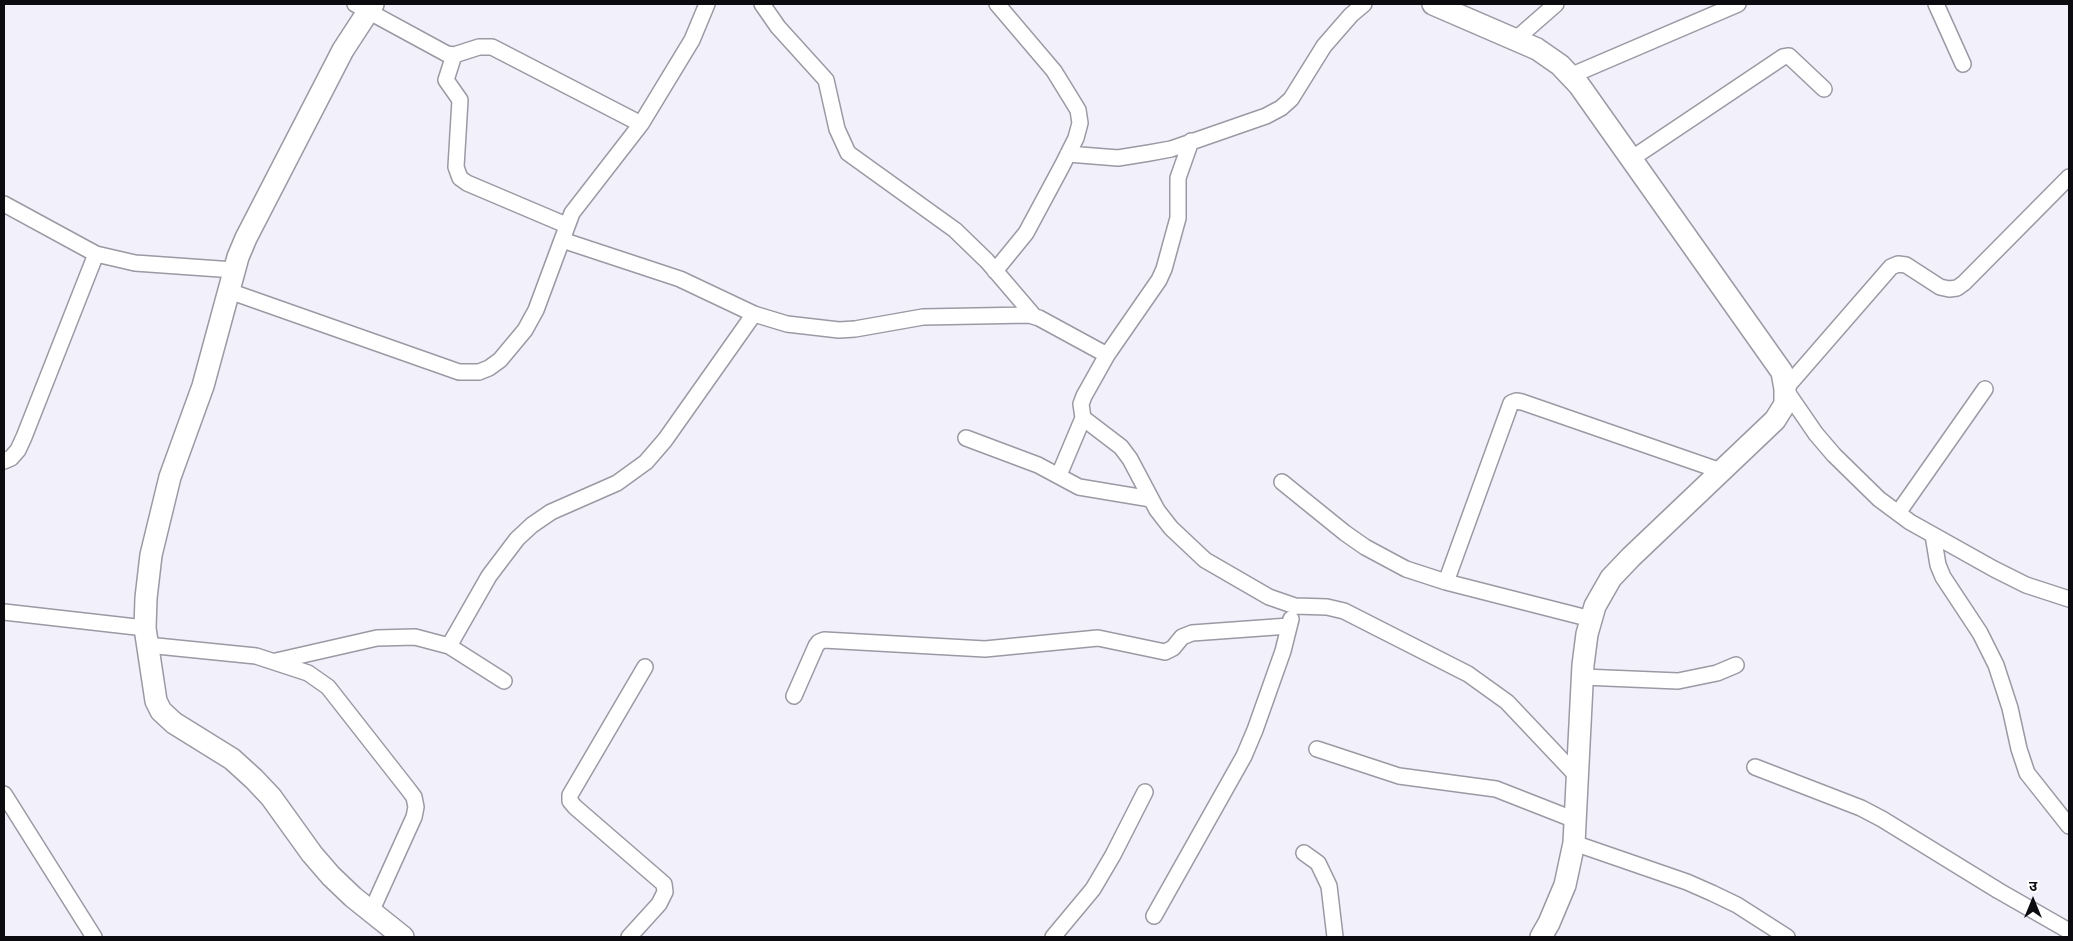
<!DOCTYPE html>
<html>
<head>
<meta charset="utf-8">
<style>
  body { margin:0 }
  #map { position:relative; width:2073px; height:941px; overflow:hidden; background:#f2f0fa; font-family:"Roboto Serif","Noto Sans Devanagari",serif }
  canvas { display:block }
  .frame { position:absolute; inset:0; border:5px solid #0c0b0f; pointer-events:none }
  .north { position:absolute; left:2008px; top:876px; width:50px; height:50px; -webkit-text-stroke:4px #fff; paint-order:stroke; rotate:0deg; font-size:14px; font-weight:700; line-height:20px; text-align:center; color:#0c0b0f }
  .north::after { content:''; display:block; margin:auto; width:18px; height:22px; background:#0c0b0f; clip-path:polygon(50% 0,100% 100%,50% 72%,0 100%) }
</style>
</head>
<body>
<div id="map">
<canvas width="2073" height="941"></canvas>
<div class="frame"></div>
<div class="north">उ</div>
</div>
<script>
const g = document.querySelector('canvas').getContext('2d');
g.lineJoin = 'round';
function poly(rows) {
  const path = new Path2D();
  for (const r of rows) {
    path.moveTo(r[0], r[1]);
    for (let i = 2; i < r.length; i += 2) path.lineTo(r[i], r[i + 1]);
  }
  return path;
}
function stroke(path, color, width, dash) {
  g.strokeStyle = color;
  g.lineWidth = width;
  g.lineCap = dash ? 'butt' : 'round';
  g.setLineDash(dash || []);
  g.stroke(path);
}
const street = poly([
  [355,4,447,54,454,55,479,47,492,47,641,124],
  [762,4,778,27,826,80,837,129,848,153,955,230,987,261,1034,316],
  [1936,4,1963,64],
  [1516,39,1556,4],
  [454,55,446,80,460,100,456,167,460,178,467,183,566,225],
  [1570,76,1738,4],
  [1191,141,1178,178,1178,218,1164,269,1159,280,1107,355,1084,396,1081,404,1083,418,1121,447,1130,459,1157,510,1171,528,1205,560,1269,597,1295,606,1327,607,1344,611,1468,674,1507,702,1577,776],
  [1068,154,1118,158,1149,153,1171,149,1266,116,1281,108,1291,99,1324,46,1351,15,1364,4],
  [1631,159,1783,57,1789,56,1824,89],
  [2069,177,1964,283,1957,288,1949,289,1940,287,1906,265,1898,264,1891,267,1785,389,1816,434,1834,455,1879,499,1910,522,1994,569,2026,585,2069,599],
  [4,204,96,254,135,263,234,270],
  [562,240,680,279,754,314,787,324,839,330,855,329,923,317,1029,315,1039,318,1107,355],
  [995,271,1026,233,1062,166,1076,138,1080,123,1078,110,1054,71,997,4],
  [229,291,459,372,479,372,489,368,500,360,525,330,536,310,572,213,641,124,692,40,707,4],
  [966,438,1038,465,1079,487,1151,499],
  [4,461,11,458,18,450,24,437,96,254],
  [1059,475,1083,418],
  [1282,482,1345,533,1365,547,1406,569,1446,582,1591,619],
  [1898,513,1985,389],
  [1933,535,1938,565,1943,577,1980,633,1996,665,2010,708,2019,749,2027,773,2069,826],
  [1446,582,1511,403,1516,401,1522,402,1721,471],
  [4,612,145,628],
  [147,645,256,656,308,673,328,687,408,789,414,797,416,807,414,817,371,912],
  [449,646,489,576,517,539,532,525,551,512,617,483,646,462,665,440,754,314],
  [276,661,377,638,415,637,449,646,504,681],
  [1583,677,1678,681,1717,673,1736,665],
  [794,696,816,646,819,642,824,640,985,649,1098,638,1165,652,1173,648,1182,637,1192,633,1289,626],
  [1317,749,1399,776,1496,789,1575,820],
  [1755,767,1861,808,1882,819,1999,891,2069,931],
  [4,794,94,937],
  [1574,843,1687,882,1712,893,1737,905,1787,937],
  [1304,853,1318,863,1329,886,1335,937],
  [1154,916,1244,756,1255,730,1283,651,1291,619],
  [629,937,659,904,665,892,664,884,575,807,570,801,570,795,645,667],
  [1053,937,1093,889,1113,855,1145,792]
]);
const secondary = poly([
  [373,4,343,50,246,238,238,257,203,386,170,477,151,555,146,598,145,628,156,701,161,711,174,723,232,759,254,779,271,797,312,854,331,876,353,897,403,937],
  [1433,4,1537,49,1560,65,1579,85,1782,372,1785,389,1785,404,1775,420,1631,557,1611,578,1595,606,1587,634,1583,665,1574,843,1565,885,1549,923,1541,937]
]);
stroke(street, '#9b99a3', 18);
stroke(secondary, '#9b99a3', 24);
stroke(street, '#fff', 15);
stroke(secondary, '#fff', 21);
</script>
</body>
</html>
